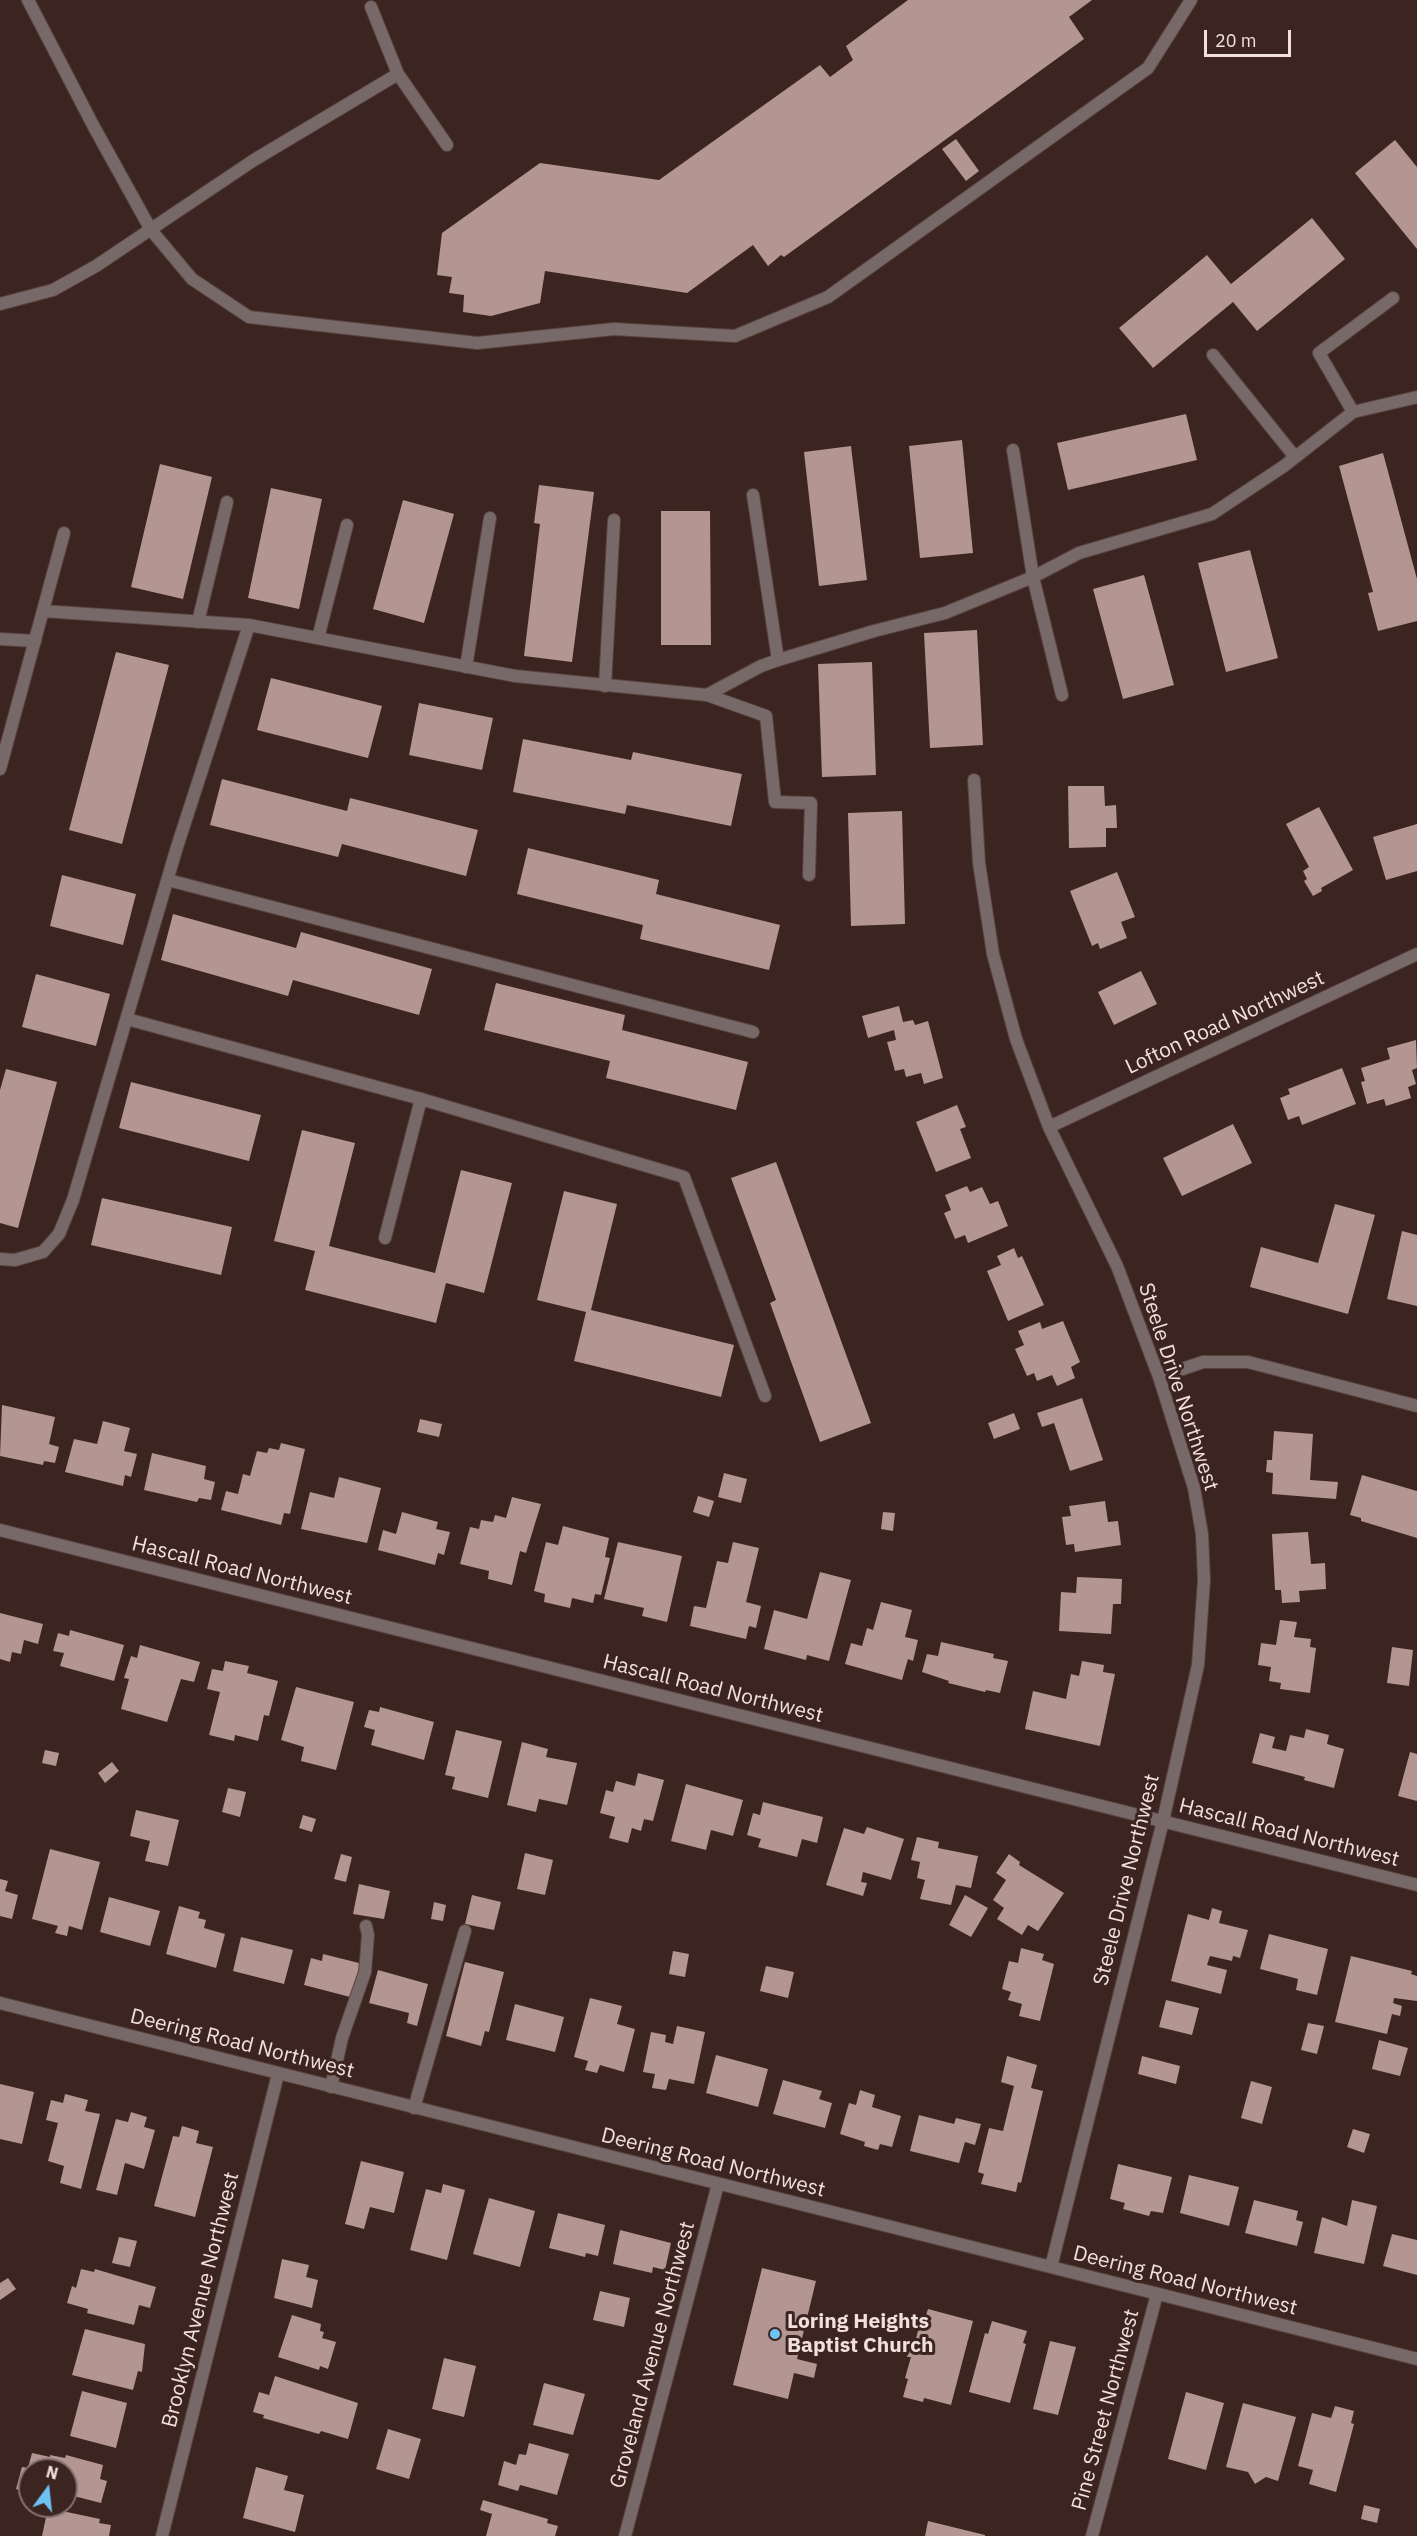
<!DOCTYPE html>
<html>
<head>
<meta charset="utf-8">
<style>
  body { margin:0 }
  #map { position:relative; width:1417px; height:2536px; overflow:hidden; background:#3c2421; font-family:"IBM Plex Sans",sans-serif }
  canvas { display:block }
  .north { position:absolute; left:18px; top:2458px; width:60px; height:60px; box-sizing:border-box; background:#3c2421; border:2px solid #846f6d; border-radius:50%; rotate:15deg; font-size:16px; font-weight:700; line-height:24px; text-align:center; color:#f1e0de }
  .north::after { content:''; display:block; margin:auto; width:21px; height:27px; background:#6ec2f3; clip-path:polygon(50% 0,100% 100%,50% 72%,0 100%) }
  .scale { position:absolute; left:1204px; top:30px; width:87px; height:27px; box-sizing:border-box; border:3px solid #f1e0de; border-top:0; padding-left:8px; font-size:18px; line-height:21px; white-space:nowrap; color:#f1e0de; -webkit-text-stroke:4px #3c2421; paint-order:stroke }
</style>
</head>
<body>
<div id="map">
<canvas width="1417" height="2536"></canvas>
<div class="north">N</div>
<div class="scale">20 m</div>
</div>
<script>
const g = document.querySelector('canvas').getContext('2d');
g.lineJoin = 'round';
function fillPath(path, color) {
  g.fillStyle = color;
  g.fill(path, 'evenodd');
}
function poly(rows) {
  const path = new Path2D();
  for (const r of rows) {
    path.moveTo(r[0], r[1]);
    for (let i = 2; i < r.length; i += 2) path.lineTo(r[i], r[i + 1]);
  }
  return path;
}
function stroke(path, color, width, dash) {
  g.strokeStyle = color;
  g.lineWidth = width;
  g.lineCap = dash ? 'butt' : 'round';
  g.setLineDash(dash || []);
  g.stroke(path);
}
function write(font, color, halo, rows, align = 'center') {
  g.font = font + ' "IBM Plex Sans",sans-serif';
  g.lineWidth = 6;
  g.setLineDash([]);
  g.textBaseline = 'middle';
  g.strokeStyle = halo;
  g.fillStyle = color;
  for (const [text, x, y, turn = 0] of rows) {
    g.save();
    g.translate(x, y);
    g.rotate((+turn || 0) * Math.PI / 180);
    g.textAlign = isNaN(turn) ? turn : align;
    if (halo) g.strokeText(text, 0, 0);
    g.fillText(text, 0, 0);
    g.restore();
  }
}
fillPath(poly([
  [908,0,1092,0,1069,17,1084,39,784,257,781,255,768,266,753,245,687,293,545,271,540,303,491,316,463,312,464,295,449,293,452,277,437,275,442,233,540,163,659,180,820,65,830,77,853,60,846,46],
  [956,139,979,171,966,181,942,149],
  [1395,140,1417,167,1417,249,1355,173],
  [1312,218,1345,259,1257,331,1233,302,1153,368,1119,328,1207,255,1231,284],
  [1186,414,1197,460,1068,490,1057,443],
  [962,440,973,553,920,558,909,446],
  [851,446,867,580,819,586,804,452],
  [1383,453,1417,579,1417,621,1378,631,1368,593,1373,592,1339,466],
  [160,464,212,477,183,599,131,587],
  [539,485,594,492,572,662,524,656,540,524,534,523],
  [271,488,322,499,299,609,248,598],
  [403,500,454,514,424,623,373,609],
  [661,511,710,511,711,645,661,645],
  [1250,550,1278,658,1226,672,1198,563],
  [1144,575,1174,685,1123,699,1093,589],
  [977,630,983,745,930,748,924,633],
  [116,652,169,665,122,844,69,830],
  [872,662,876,775,822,777,818,664],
  [271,678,382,706,368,758,257,730],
  [419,703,493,718,482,770,409,755],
  [523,739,631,760,633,752,742,774,731,826,627,805,625,814,513,792],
  [222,779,347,811,350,798,478,830,466,876,342,844,338,857,210,825],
  [1068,786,1104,786,1105,806,1116,805,1117,828,1106,828,1106,847,1069,848],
  [1319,807,1353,870,1321,888,1322,891,1313,896,1304,881,1307,879,1303,871,1309,867,1286,824],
  [902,811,905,924,851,926,848,813],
  [1417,824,1417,871,1386,880,1373,837],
  [528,848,659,880,656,894,780,925,769,970,640,939,643,925,517,894],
  [1117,872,1135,917,1121,922,1127,938,1100,949,1098,943,1092,946,1070,891],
  [62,875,136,894,123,945,50,926],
  [173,914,296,948,301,932,432,969,419,1015,293,980,288,996,161,960],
  [1141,971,1157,1004,1114,1025,1098,992],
  [36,974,110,994,96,1046,22,1027],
  [496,983,625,1015,622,1030,748,1062,736,1110,606,1078,610,1061,484,1030],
  [899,1006,903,1022,913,1020,915,1025,928,1021,943,1078,924,1084,921,1073,906,1077,904,1069,895,1071,887,1042,896,1040,894,1030,868,1038,862,1016],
  [1416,1040,1417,1068,1412,1070,1416,1084,1408,1087,1411,1098,1386,1106,1384,1099,1367,1104,1361,1082,1365,1081,1361,1068,1390,1059,1387,1048],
  [1342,1068,1356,1104,1302,1125,1299,1116,1288,1120,1280,1098,1290,1094,1288,1089],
  [6,1069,57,1082,18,1228,0,1223,0,1090],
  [131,1082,261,1115,249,1161,119,1128],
  [957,1105,966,1127,960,1129,971,1158,936,1172,916,1122],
  [1233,1124,1252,1163,1182,1196,1163,1158],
  [302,1130,355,1143,329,1246,435,1273,461,1170,512,1183,484,1293,446,1283,436,1323,305,1290,315,1251,274,1241],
  [776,1162,871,1423,820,1442,770,1303,776,1300,731,1178],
  [967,1186,970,1192,982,1187,990,1204,998,1201,1008,1226,968,1243,965,1235,955,1239,944,1213,951,1210,945,1195],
  [564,1191,617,1204,591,1310,734,1345,721,1397,574,1361,586,1312,537,1300],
  [102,1198,232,1227,221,1275,91,1245],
  [1335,1204,1375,1215,1348,1314,1250,1287,1261,1247,1318,1263],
  [1402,1231,1417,1235,1417,1306,1387,1299],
  [1014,1248,1018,1258,1022,1256,1044,1305,1008,1321,987,1271,1001,1265,997,1256],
  [1063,1321,1080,1362,1071,1367,1075,1378,1057,1386,1052,1375,1037,1381,1034,1373,1027,1376,1015,1349,1024,1345,1018,1331,1040,1322,1042,1329],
  [1082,1398,1103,1460,1070,1471,1054,1423,1042,1427,1037,1413],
  [2,1405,55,1417,49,1444,59,1447,55,1463,44,1461,43,1465,0,1456],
  [1014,1413,1020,1429,994,1439,988,1423],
  [420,1419,442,1424,439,1437,417,1432],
  [103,1421,130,1428,124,1451,137,1454,131,1477,125,1475,123,1486,65,1472,74,1439,97,1444],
  [1274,1431,1313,1434,1310,1480,1338,1482,1336,1499,1272,1494,1273,1473,1266,1472,1267,1460,1272,1460],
  [281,1443,305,1449,290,1514,284,1513,281,1525,221,1510,226,1491,238,1494,243,1474,250,1476,257,1451,267,1453,269,1448,279,1450],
  [152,1453,206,1466,204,1479,215,1482,211,1500,199,1498,197,1502,144,1490],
  [724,1473,747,1479,741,1503,718,1497],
  [1362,1475,1417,1491,1417,1538,1361,1521,1361,1518,1350,1515],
  [339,1477,381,1488,367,1543,301,1529,310,1492,334,1498],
  [698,1496,714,1501,709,1517,693,1512],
  [512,1497,541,1504,526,1553,520,1551,512,1585,488,1579,489,1571,460,1564,470,1527,479,1529,481,1520,493,1522,495,1515,506,1518],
  [1105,1501,1108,1522,1118,1521,1121,1545,1075,1552,1074,1544,1066,1545,1062,1517,1071,1516,1069,1506],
  [402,1512,438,1522,436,1529,450,1532,444,1555,438,1553,435,1565,378,1550,383,1530,396,1534],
  [883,1512,895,1513,893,1531,881,1529],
  [563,1526,609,1538,605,1557,610,1558,601,1595,595,1594,593,1603,572,1598,570,1608,544,1602,545,1594,534,1591,546,1542,558,1545],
  [1308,1532,1311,1564,1325,1563,1326,1589,1299,1591,1300,1602,1282,1603,1281,1590,1275,1590,1272,1534],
  [618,1542,682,1556,667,1622,642,1616,644,1608,604,1599],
  [733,1542,759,1548,746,1602,761,1606,756,1628,749,1626,746,1639,690,1626,694,1606,706,1608,717,1561,728,1563],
  [820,1572,851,1580,829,1661,807,1655,806,1660,764,1649,774,1610,807,1619],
  [1077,1577,1122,1579,1121,1604,1113,1604,1111,1634,1059,1631,1061,1592,1076,1593],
  [881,1602,912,1610,905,1637,918,1640,913,1661,908,1659,902,1680,845,1664,851,1643,862,1646,867,1628,873,1630],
  [0,1613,43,1624,38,1644,24,1640,21,1654,12,1652,10,1662,0,1659],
  [1280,1620,1297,1622,1294,1637,1311,1639,1310,1647,1316,1648,1310,1693,1280,1689,1281,1683,1269,1681,1271,1667,1258,1665,1261,1643,1276,1645],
  [70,1630,124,1645,114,1681,60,1666,64,1653,53,1651,58,1633,69,1636],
  [941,1642,994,1654,993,1658,1008,1661,1000,1693,986,1690,985,1692,948,1683,949,1681,922,1672,927,1654,938,1656],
  [140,1645,200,1662,194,1682,181,1679,167,1722,121,1709,129,1679,124,1678,131,1656,137,1658],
  [1392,1647,1413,1650,1409,1686,1387,1683],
  [225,1661,249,1666,247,1673,278,1681,269,1716,264,1715,258,1741,235,1735,234,1741,209,1735,220,1692,207,1689,212,1669,223,1671],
  [1082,1661,1104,1665,1103,1672,1115,1674,1100,1746,1025,1729,1033,1691,1066,1699,1071,1674,1079,1676],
  [296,1687,354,1702,336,1770,301,1761,304,1747,281,1740],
  [380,1707,434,1722,424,1760,371,1745,375,1730,364,1727,369,1710,379,1712],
  [1306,1729,1329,1735,1327,1744,1344,1749,1334,1788,1304,1780,1305,1777,1252,1763,1260,1733,1275,1737,1272,1748,1286,1751,1290,1735,1304,1738],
  [456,1730,502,1741,488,1798,452,1789,455,1777,445,1775],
  [522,1742,548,1749,546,1757,577,1763,567,1805,539,1799,536,1812,507,1805],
  [45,1750,59,1753,56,1766,42,1763],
  [1410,1752,1417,1754,1417,1801,1398,1796],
  [112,1762,119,1771,105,1783,98,1773],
  [638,1773,664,1780,653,1821,644,1819,641,1831,632,1828,628,1843,609,1838,615,1817,600,1813,606,1790,613,1792,616,1781,635,1786],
  [686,1784,743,1800,733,1836,711,1830,706,1850,671,1841],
  [228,1788,246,1792,240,1817,222,1812],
  [763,1802,823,1817,817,1843,802,1839,797,1857,758,1847,761,1839,747,1835,753,1813,760,1815],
  [136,1810,179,1820,168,1866,145,1861,150,1841,130,1836],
  [303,1815,316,1819,312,1832,299,1828],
  [867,1827,904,1839,891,1880,863,1872,861,1882,867,1883,863,1896,826,1885,844,1828,864,1834],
  [917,1837,939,1842,938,1848,978,1856,971,1888,956,1885,951,1905,920,1899,925,1880,917,1878,920,1862,911,1860],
  [50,1849,100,1862,82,1930,69,1926,67,1936,55,1933,58,1926,32,1919],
  [525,1853,553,1860,545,1895,517,1889],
  [341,1854,352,1857,346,1882,334,1879],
  [1009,1854,1020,1862,1019,1865,1064,1893,1038,1931,1028,1925,1022,1935,997,1919,1004,1908,993,1900,1006,1880,996,1873],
  [0,1879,8,1881,5,1891,18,1895,12,1919,0,1916],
  [359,1884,390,1891,384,1919,353,1914],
  [472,1895,501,1902,494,1930,465,1924],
  [965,1895,988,1908,971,1937,949,1925],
  [109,1897,160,1911,150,1946,100,1932],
  [434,1902,446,1905,443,1921,431,1919],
  [179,1906,200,1912,198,1918,206,1920,204,1928,225,1934,216,1968,166,1954],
  [1212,1908,1222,1911,1219,1923,1248,1930,1240,1958,1233,1956,1232,1961,1210,1956,1207,1965,1227,1970,1221,1994,1171,1981,1188,1914,1209,1920],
  [1269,1934,1328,1949,1317,1995,1296,1990,1298,1979,1260,1969],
  [241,1937,293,1950,284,1984,233,1971],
  [1021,1948,1044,1954,1042,1960,1054,1964,1040,2021,1019,2016,1022,2004,1008,2000,1011,1992,1002,1989,1009,1961,1018,1963],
  [673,1951,689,1954,685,1977,669,1974],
  [323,1954,363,1964,354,1998,304,1985,311,1958,322,1961],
  [1351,1956,1412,1971,1411,1974,1417,1976,1417,2001,1394,1998,1393,2003,1402,2006,1400,2016,1392,2014,1387,2034,1335,2022],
  [465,1962,504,1972,489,2032,485,2031,481,2046,446,2036],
  [766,1966,794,1972,788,1998,760,1991],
  [378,1970,428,1984,417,2026,407,2023,409,2013,369,2003],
  [590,1998,622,2006,617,2024,635,2029,624,2072,600,2065,597,2073,585,2070,588,2061,574,2057],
  [1166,2000,1199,2008,1192,2035,1159,2027],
  [515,2004,564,2017,555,2052,506,2040],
  [1308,2023,1324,2026,1317,2054,1301,2050],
  [677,2026,705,2032,694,2084,669,2079,666,2090,652,2088,655,2074,643,2072,651,2032,666,2035,665,2042,673,2044],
  [1379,2040,1408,2048,1400,2076,1372,2069],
  [716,2055,768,2069,758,2107,706,2093],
  [1007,2056,1037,2065,1031,2088,1043,2091,1021,2183,1018,2182,1016,2192,981,2184,984,2174,978,2172,989,2128,1003,2131,1014,2086,1001,2082],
  [1142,2056,1180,2066,1176,2084,1138,2074],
  [783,2080,822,2091,819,2099,832,2103,825,2128,773,2114],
  [1251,2081,1272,2087,1262,2124,1241,2118],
  [0,2084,34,2092,22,2144,0,2139],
  [860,2090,875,2095,872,2107,901,2116,892,2147,880,2144,878,2150,864,2146,865,2142,840,2134,849,2103,856,2105],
  [65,2094,88,2100,85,2111,100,2114,81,2189,60,2183,64,2166,48,2161,58,2123,46,2120,51,2100,63,2103],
  [131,2112,147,2117,144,2127,155,2130,144,2169,125,2163,117,2195,96,2190,116,2119,128,2122],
  [919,2115,954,2124,956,2118,981,2124,975,2145,965,2142,959,2163,910,2151],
  [182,2126,199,2131,196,2143,213,2147,195,2217,154,2206,173,2136,179,2137],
  [1353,2129,1370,2134,1364,2153,1347,2147],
  [361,2161,404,2172,394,2213,370,2207,364,2229,345,2224],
  [1118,2164,1172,2177,1163,2213,1151,2211,1149,2216,1123,2209,1125,2203,1110,2199],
  [1189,2175,1239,2187,1229,2226,1180,2213],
  [443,2184,465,2190,447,2260,410,2250,426,2189,441,2193],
  [489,2198,535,2211,520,2267,473,2254],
  [1254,2200,1298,2211,1296,2220,1303,2222,1297,2246,1245,2233],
  [1352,2200,1377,2206,1364,2264,1314,2253,1322,2217,1347,2226],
  [558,2213,605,2225,598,2256,586,2253,585,2257,549,2248],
  [620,2230,671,2243,665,2270,653,2267,652,2273,613,2264],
  [1392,2234,1417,2240,1417,2275,1383,2266],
  [119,2237,137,2241,130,2267,112,2263],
  [282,2259,309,2265,306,2277,318,2280,312,2308,274,2298],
  [762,2268,816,2281,797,2359,817,2364,814,2378,794,2373,788,2399,733,2385],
  [81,2269,94,2272,95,2269,156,2287,150,2308,139,2305,134,2325,87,2313,88,2309,67,2303,72,2286,76,2288],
  [8,2278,16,2289,0,2300,0,2283],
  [600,2291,630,2298,624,2327,593,2320],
  [928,2309,973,2321,951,2405,924,2398,923,2402,903,2397,908,2379,905,2378,911,2357,907,2357,912,2341,915,2342,921,2320,924,2321],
  [292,2315,321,2324,320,2331,324,2332,322,2338,336,2342,328,2369,320,2366,319,2370,278,2357],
  [992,2321,1027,2331,1023,2343,1026,2344,1010,2403,969,2392,985,2333,988,2334],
  [85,2329,145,2344,142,2372,138,2371,133,2390,72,2375],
  [1050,2341,1076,2347,1058,2415,1033,2409],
  [444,2358,476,2366,464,2417,432,2409],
  [275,2376,358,2403,348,2439,321,2431,319,2434,263,2418,264,2415,253,2412,259,2392,269,2395],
  [544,2383,585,2394,573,2435,533,2425],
  [82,2391,127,2403,116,2448,70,2436],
  [1186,2392,1224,2403,1206,2470,1168,2459],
  [1243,2403,1296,2417,1278,2481,1266,2477,1255,2484,1248,2472,1226,2467],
  [1335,2406,1354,2411,1351,2423,1354,2424,1336,2492,1309,2484,1313,2470,1298,2466,1312,2413,1331,2418],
  [388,2429,421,2439,409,2479,376,2469],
  [529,2443,569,2454,557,2495,520,2485,518,2491,498,2485,504,2461,516,2465,519,2454,526,2455],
  [32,2453,50,2457,50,2455,65,2458,66,2455,103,2465,100,2479,107,2481,101,2503,66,2494,66,2470,30,2470,30,2493,16,2489,22,2467,28,2468],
  [256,2467,288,2476,284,2490,304,2495,295,2532,243,2518],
  [483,2500,548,2519,547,2523,558,2526,555,2536,486,2536,492,2514,480,2510],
  [1364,2505,1380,2509,1377,2523,1361,2519],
  [48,2508,100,2519,99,2523,111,2525,109,2536,42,2536],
  [928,2521,985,2535,985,2536,925,2536]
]), '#b39591');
const lane = poly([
  [28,0,94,127,151,230,192,279,249,317,477,343,614,329,735,336,828,297,1148,68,1191,0],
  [371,7,398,74,447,145],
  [0,304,53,290,96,266,254,160,398,74],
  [1213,355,1295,457],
  [1353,412,1319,353,1393,298],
  [1013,450,1033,577,1062,695],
  [753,495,778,660],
  [198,622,227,502],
  [318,638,347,525],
  [0,639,35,641],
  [466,667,490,518],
  [605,686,614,520],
  [707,695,766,716,775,802,811,803,809,875],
  [385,1238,421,1099],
  [0,1259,15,1260,43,1252,59,1234,73,1200],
  [331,2087,342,2038,365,1972,368,1935,366,1926],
  [414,2108,465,1931]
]);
const street = poly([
  [43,611,249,625,515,676,707,695,761,666,778,660,874,631,945,613,1033,577,1079,553,1212,514,1284,466,1353,412,1417,397],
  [0,769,64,533],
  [974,780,979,863,993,954,1016,1039,1049,1127,1117,1266,1159,1377,1194,1488,1202,1534,1204,1580,1198,1665,1163,1821,1051,2267],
  [168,880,753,1032],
  [127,1019,421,1099,684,1177,765,1396],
  [1049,1127,1417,954],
  [73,1200,177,847,249,625],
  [1159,1377,1203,1362,1248,1362,1417,1406],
  [0,1530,1417,1885],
  [0,2003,1417,2359],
  [162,2536,278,2074],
  [625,2536,718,2184],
  [1092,2536,1157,2294]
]);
stroke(lane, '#59423f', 14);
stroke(street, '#59423f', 14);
stroke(lane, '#766968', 12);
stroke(street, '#766968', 12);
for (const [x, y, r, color] of [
  [775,2334,6,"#6ec2f3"]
]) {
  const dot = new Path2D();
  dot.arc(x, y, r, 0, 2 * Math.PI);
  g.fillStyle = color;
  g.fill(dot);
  stroke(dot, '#3c2421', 2);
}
write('21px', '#f1e0de', '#3c2421', [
  ["Lofton Road Northwest",1225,1023,-25],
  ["Steele Drive Northwest",1178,1387,72],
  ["Hascall Road Northwest",242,1571,14],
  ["Hascall Road Northwest",713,1689,14],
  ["Hascall Road Northwest",1289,1833,14],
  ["Steele Drive Northwest",1127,1880,-76],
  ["Deering Road Northwest",242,2044,14],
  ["Deering Road Northwest",713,2163,14],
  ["Deering Road Northwest",1185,2281,14],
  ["Brooklyn Avenue Northwest",201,2300,-76],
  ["Groveland Avenue Northwest",653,2355,-75],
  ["Pine Street Northwest",1106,2410,-75]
]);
write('bold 21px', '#f1e0de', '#3c2421', [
  ["Loring Heights",787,2322],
  ["Baptist Church",787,2346]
], 'left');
</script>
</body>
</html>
